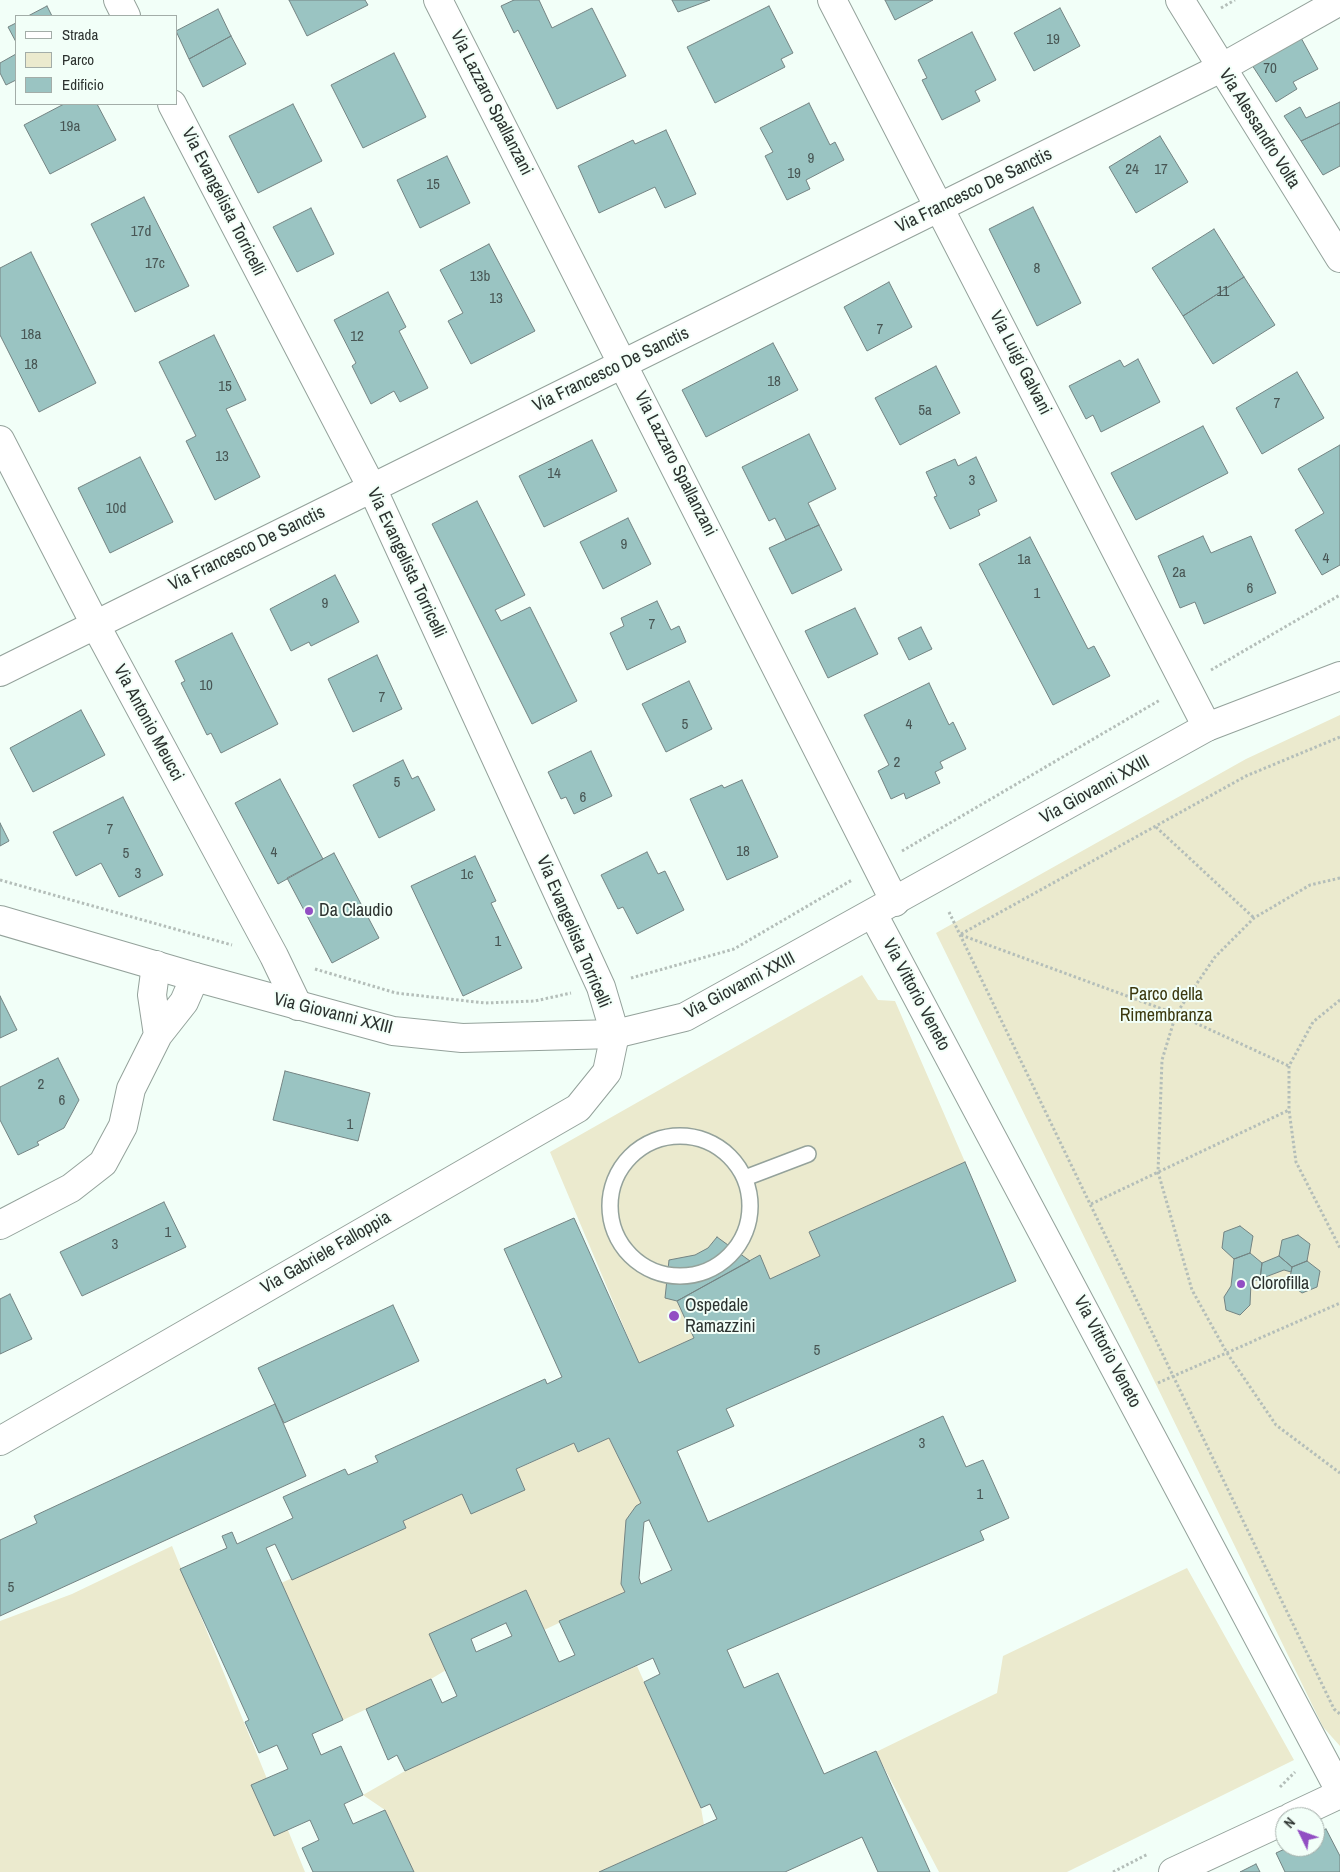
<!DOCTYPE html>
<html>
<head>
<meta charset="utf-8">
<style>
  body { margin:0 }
  #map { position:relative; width:1340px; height:1872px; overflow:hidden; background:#f2fff8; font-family:"Archivo Narrow",sans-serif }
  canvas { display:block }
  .legend { position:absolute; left:15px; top:15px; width:162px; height:90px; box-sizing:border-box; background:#f2fff8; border:1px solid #a3ada8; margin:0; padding:6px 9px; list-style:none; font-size:15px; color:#2c322f }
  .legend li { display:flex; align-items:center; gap:10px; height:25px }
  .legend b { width:25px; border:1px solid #a3ada8 }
  .north { position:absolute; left:1275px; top:1807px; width:50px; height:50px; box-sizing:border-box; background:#f2fff8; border:1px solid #a3ada8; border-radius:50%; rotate:312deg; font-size:14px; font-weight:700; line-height:20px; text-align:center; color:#2c322f }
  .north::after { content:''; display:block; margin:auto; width:18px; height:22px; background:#924ec3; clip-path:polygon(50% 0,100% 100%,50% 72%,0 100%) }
</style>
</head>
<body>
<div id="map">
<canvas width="1340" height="1872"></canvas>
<ul class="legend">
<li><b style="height:6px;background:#fff"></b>Strada</li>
<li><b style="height:14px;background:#ebeace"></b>Parco</li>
<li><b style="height:14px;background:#9ac4c2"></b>Edificio</li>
</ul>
<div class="north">N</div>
</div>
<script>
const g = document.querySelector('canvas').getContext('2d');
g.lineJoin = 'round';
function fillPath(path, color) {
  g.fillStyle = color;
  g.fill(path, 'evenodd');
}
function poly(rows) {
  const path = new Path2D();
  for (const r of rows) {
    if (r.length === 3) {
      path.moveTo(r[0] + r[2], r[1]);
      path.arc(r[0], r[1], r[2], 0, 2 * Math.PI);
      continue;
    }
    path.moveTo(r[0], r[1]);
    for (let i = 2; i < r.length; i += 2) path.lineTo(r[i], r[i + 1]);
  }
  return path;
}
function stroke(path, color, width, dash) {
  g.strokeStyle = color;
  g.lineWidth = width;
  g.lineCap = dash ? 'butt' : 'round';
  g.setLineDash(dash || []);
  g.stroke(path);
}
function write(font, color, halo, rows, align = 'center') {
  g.font = font + ' "Archivo Narrow",sans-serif';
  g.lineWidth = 4;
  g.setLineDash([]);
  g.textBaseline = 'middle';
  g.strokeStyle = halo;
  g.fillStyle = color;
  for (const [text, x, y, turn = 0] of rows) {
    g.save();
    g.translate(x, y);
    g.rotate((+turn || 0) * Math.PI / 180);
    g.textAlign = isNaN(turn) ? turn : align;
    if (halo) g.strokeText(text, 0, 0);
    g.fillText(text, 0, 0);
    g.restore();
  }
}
fillPath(poly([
  [1340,715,1340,1746,1323,1727,936,933,1246,759],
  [862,975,878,1000,895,1001,965,1162,809,1232,820,1256,770,1279,677,1301,694,1338,639,1363,550,1152],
  [609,1438,641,1503,625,1592,544,1630,526,1590,430,1634,446,1670,431,1679,343,1720,281,1583,406,1528,403,1521,574,1443,579,1452],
  [172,1546,305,1872,0,1872,0,1621,72,1594],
  [1187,1568,1294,1760,1067,1872,939,1872,876,1752,997,1693,1003,1656],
  [637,1666,701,1808,704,1825,599,1872,414,1872,385,1810,363,1795,405,1771]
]), '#ebeace');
const building = poly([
  [289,0,365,0,368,5,307,36,289,0],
  [514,0,539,0,552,28,592,8,626,76,557,109,518,30,514,33,501,6,514,0],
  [672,0,710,0,678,12,672,0],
  [885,0,933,0,895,20,885,0],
  [47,6,52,16,28,16,47,6],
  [769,6,793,53,781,59,785,67,715,103,687,47,769,6],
  [1060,8,1080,46,1034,71,1014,33,1060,8],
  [218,9,231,36,189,59,176,31,218,9],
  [16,23,16,42,8,27,16,23],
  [972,32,996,80,975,91,980,101,942,120,922,80,927,78,918,60,972,32],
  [231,36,246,64,203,87,189,59,231,36],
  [1300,36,1318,69,1293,82,1297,89,1276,102,1250,62,1300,36],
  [394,53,426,117,363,148,331,85,394,53],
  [16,54,16,80,6,85,0,73,0,63,16,54],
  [1340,102,1340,123,1301,141,1284,116,1300,107,1306,118,1340,102],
  [809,103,830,145,835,142,844,160,806,180,810,189,787,200,765,156,773,152,760,128,809,103],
  [64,104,97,104,116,140,50,174,24,125,64,104],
  [293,104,322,161,258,193,229,136,293,104],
  [1340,123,1340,166,1323,175,1301,141,1340,123],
  [666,130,696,194,665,208,655,187,599,213,578,166,633,140,635,144,666,130],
  [1160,136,1188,182,1136,213,1109,167,1160,136],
  [447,156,470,203,420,228,397,180,447,156],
  [144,197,189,286,135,312,91,224,144,197],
  [1033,207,1081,303,1037,326,989,229,1033,207],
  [311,208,334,254,297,272,273,227,311,208],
  [1214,229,1244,277,1183,316,1152,268,1214,229],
  [489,244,535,331,471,364,448,321,463,313,440,270,489,244],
  [31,252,96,383,39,412,0,335,0,268,31,252],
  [1244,277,1275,325,1213,364,1183,316,1244,277],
  [889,282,912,327,867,351,844,307,889,282],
  [388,292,406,327,399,331,428,388,400,402,394,391,371,404,352,366,356,363,334,320,388,292],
  [214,335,246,400,226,409,260,477,215,500,186,441,196,436,159,362,214,335],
  [773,343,798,390,706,437,682,390,773,343],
  [1138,359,1160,402,1101,432,1093,415,1086,419,1069,386,1120,360,1124,367,1138,359],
  [936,366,960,413,900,445,875,398,936,366],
  [1297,372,1324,418,1262,454,1236,408,1297,372],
  [1203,426,1228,473,1136,520,1111,473,1203,426],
  [809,434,836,489,808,503,819,525,786,540,775,518,769,521,742,467,809,434],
  [592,440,617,491,544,527,519,476,592,440],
  [1340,445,1340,565,1322,575,1295,530,1324,513,1298,469,1340,445],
  [140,457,173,522,110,553,78,488,140,457],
  [976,457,997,501,978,510,980,515,950,529,934,497,937,496,926,472,955,459,958,466,976,457],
  [477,501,525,595,495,610,501,621,530,607,577,701,532,724,432,524,477,501],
  [628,518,651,564,603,589,580,542,628,518],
  [819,525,842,570,792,594,769,548,819,525],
  [1203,536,1211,553,1251,536,1276,593,1204,624,1195,602,1180,608,1158,556,1203,536],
  [1030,537,1088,649,1094,646,1110,676,1053,705,979,564,1030,537],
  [335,575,359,622,311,646,309,642,291,651,270,609,335,575],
  [657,601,671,630,679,626,686,642,627,670,610,633,624,626,621,618,657,601],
  [855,608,878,654,828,678,805,631,855,608],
  [921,627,932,649,909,660,898,638,921,627],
  [232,633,278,724,221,753,211,733,207,735,181,683,185,681,175,661,232,633],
  [377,655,402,709,353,732,328,679,377,655],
  [689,681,712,729,666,752,642,704,689,681],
  [929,683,949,725,953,722,966,749,940,762,943,768,935,772,940,783,906,799,904,793,891,799,878,771,889,765,864,715,929,683],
  [81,710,105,755,33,792,10,748,81,710],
  [591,751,612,796,574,814,566,797,561,799,548,772,591,751],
  [403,760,412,779,418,776,435,810,379,838,353,785,403,760],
  [280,779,323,859,278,884,235,803,280,779],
  [742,780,778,857,727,880,690,799,722,785,724,788,742,780],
  [123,797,163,875,119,897,101,863,76,876,53,832,123,797],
  [0,823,9,841,0,846,0,823],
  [647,852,658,874,665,871,684,910,637,934,623,907,618,909,601,875,647,852],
  [334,853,379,938,332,963,287,878,334,853],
  [475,856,496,901,491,903,522,968,463,996,411,886,475,856],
  [0,996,17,1030,0,1038,0,996],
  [58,1058,79,1100,64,1128,37,1142,39,1145,18,1155,0,1120,0,1087,58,1058],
  [285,1071,370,1093,358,1141,273,1120,285,1071],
  [965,1162,1016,1281,726,1409,734,1426,677,1451,708,1522,943,1416,966,1467,983,1460,1009,1518,980,1531,984,1540,727,1650,744,1688,778,1673,824,1774,876,1751,930,1872,878,1872,862,1837,785,1872,599,1872,717,1819,710,1804,701,1808,644,1682,660,1674,653,1658,405,1771,397,1755,388,1760,366,1709,431,1679,442,1703,457,1696,429,1634,526,1590,559,1662,575,1655,559,1621,625,1592,621,1584,626,1520,636,1506,641,1503,609,1438,578,1452,574,1443,516,1469,525,1490,471,1514,462,1494,403,1521,406,1528,292,1580,275,1544,266,1548,343,1720,312,1734,321,1755,341,1746,363,1795,344,1804,353,1824,385,1810,414,1872,313,1872,302,1848,319,1840,310,1820,274,1836,251,1785,288,1769,277,1745,259,1753,245,1722,249,1720,180,1569,227,1548,222,1536,232,1532,237,1544,293,1518,283,1497,345,1469,348,1475,378,1462,375,1456,545,1379,547,1384,562,1377,504,1249,574,1218,639,1363,694,1338,677,1301,760,1255,770,1279,820,1256,809,1232,965,1162],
  [649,1520,672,1570,641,1584,639,1578,644,1522,649,1520],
  [506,1623,512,1636,476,1652,471,1639,506,1623],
  [164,1202,186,1247,82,1296,60,1252,164,1202],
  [1240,1226,1253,1236,1250,1253,1234,1259,1222,1248,1224,1232,1240,1226],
  [1298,1235,1310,1244,1307,1261,1292,1267,1279,1256,1282,1240,1298,1235],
  [717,1237,750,1261,677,1301,665,1298,669,1260,695,1255,708,1248,717,1237],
  [1250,1253,1262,1263,1260,1279,1251,1282,1250,1305,1240,1315,1226,1310,1224,1297,1231,1286,1234,1259,1250,1253],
  [1279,1256,1292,1267,1291,1272,1284,1270,1260,1279,1262,1263,1279,1256],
  [1307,1261,1320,1271,1317,1287,1302,1293,1289,1283,1292,1267,1307,1261],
  [10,1294,32,1339,0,1354,0,1299,10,1294],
  [393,1305,419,1361,284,1423,258,1368,393,1305],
  [275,1404,306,1476,0,1616,0,1540,37,1523,34,1516,275,1404],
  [1326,1829,1340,1856,1340,1872,1285,1872,1276,1853,1289,1847,1315,1847,1315,1834,1326,1829],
  [1256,1864,1260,1872,1240,1872,1256,1864]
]);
fillPath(building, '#9ac4c2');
stroke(building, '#748483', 1);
const service = poly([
  [680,1206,70],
  [745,1178,808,1154]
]);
const minor = poly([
  [118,0,126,16],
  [438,0,895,902],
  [832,0,1207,727],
  [0,440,95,624,274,956,298,1006],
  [0,672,1221,68,1340,1],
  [873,914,1340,1791],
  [156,965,152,995,158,1035],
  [0,1225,71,1188,103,1163,123,1126,131,1089,158,1035,184,1002,195,977],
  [0,1441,578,1108,607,1072,615,1034,601,987,372,488,172,104],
  [1291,1817,1340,1794],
  [1173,1872,1285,1820]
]);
const tertiary = poly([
  [1180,0,1340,258],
  [0,920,195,977,393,1031,462,1038,615,1034,685,1017,1207,727,1340,676]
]);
stroke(service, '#94a29b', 18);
stroke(minor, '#94a29b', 30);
stroke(tertiary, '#94a29b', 30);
stroke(poly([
  [1221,8,1235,0],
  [1211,670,1340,595],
  [1156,827,1254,918],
  [902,851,1160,700],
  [1340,878,1310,885,1254,918,1215,957,1176,1014,1162,1060,1158,1172,1192,1290,1227,1353,1276,1425,1340,1473],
  [0,880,232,945],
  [949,912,1334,1709,1340,1714],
  [961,934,1246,776,1340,737],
  [961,935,1176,1014,1289,1066],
  [315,969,396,993,485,1003,535,1001,571,993],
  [631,978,734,949,852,880],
  [1340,1000,1313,1022,1289,1066,1289,1110,1296,1162,1340,1248],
  [1091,1204,1289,1110],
  [1158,1383,1340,1303],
  [1280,1787,1295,1772],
  [1113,1872,1148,1854]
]), '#b4beb9', 3, [2.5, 2.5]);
stroke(service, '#fff', 15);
stroke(minor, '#fff', 28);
stroke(tertiary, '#fff', 28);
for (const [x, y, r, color] of [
  [309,911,5,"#924ec3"],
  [1241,1284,5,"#924ec3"],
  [674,1316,6,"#924ec3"]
]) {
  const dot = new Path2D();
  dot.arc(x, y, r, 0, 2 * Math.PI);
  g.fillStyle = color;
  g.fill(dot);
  stroke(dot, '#f2fff8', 2);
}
write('15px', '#485654', null, [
  ["19",1053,40],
  ["70",1270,69],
  ["19a",70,127],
  ["9",811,159],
  ["24",1132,170],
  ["17",1161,170],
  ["19",794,174],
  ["15",433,185],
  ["17d",141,232],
  ["17c",155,264],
  ["8",1037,269],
  ["13b",480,277],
  ["11",1223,292],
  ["13",496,299],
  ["7",880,330],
  ["18a",31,335],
  ["12",357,337],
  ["18",31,365],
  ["18",774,382],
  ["15",225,387],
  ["7",1277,404],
  ["5a",925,411],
  ["13",222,457],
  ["14",554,474],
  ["3",972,481],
  ["10d",116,509],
  ["9",624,545],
  ["4",1326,559],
  ["1a",1024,560],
  ["2a",1179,573],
  ["6",1250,589],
  ["1",1037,594],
  ["9",325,604],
  ["7",652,625],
  ["10",206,686],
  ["7",382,698],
  ["5",685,725],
  ["4",909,725],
  ["2",897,763],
  ["5",397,783],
  ["6",583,798],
  ["7",110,830],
  ["18",743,852],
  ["4",274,853],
  ["5",126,854],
  ["3",138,874],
  ["1c",467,875],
  ["1",498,942],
  ["2",41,1085],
  ["6",62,1101],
  ["1",350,1125],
  ["1",168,1233],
  ["3",115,1245],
  ["5",817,1351],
  ["3",922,1444],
  ["1",980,1495],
  ["5",11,1588]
]);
write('18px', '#2c322f', '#f2fff8', [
  ["Via Lazzaro Spallanzani",491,103,63],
  ["Via Alessandro Volta",1259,129,58],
  ["Via Francesco De Sanctis",974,191,-26],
  ["Via Evangelista Torricelli",223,202,63],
  ["Via Luigi Galvani",1020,363,63],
  ["Via Francesco De Sanctis",611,370,-26],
  ["Via Lazzaro Spallanzani",675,464,63],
  ["Via Francesco De Sanctis",247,549,-26],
  ["Via Evangelista Torricelli",406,563,65],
  ["Via Antonio Meucci",148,723,62],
  ["Via Giovanni XXIII",1095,790,-29],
  ["Via Evangelista Torricelli",573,932,67],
  ["Via Giovanni XXIII",740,986,-28],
  ["Via Vittorio Veneto",916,995,62],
  ["Via Giovanni XXIII",333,1014,14],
  ["Via Gabriele Falloppia",326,1253,-30],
  ["Via Vittorio Veneto",1107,1352,62]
]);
write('18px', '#2c322f', '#f2fff8', [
  ["Da Claudio",319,911],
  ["Clorofilla",1251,1284],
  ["Ospedale",685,1306],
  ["Ramazzini",685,1327]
], 'left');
write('18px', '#3b380e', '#f2fff8', [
  ["Parco della",1166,995],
  ["Rimembranza",1166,1016]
]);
</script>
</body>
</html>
